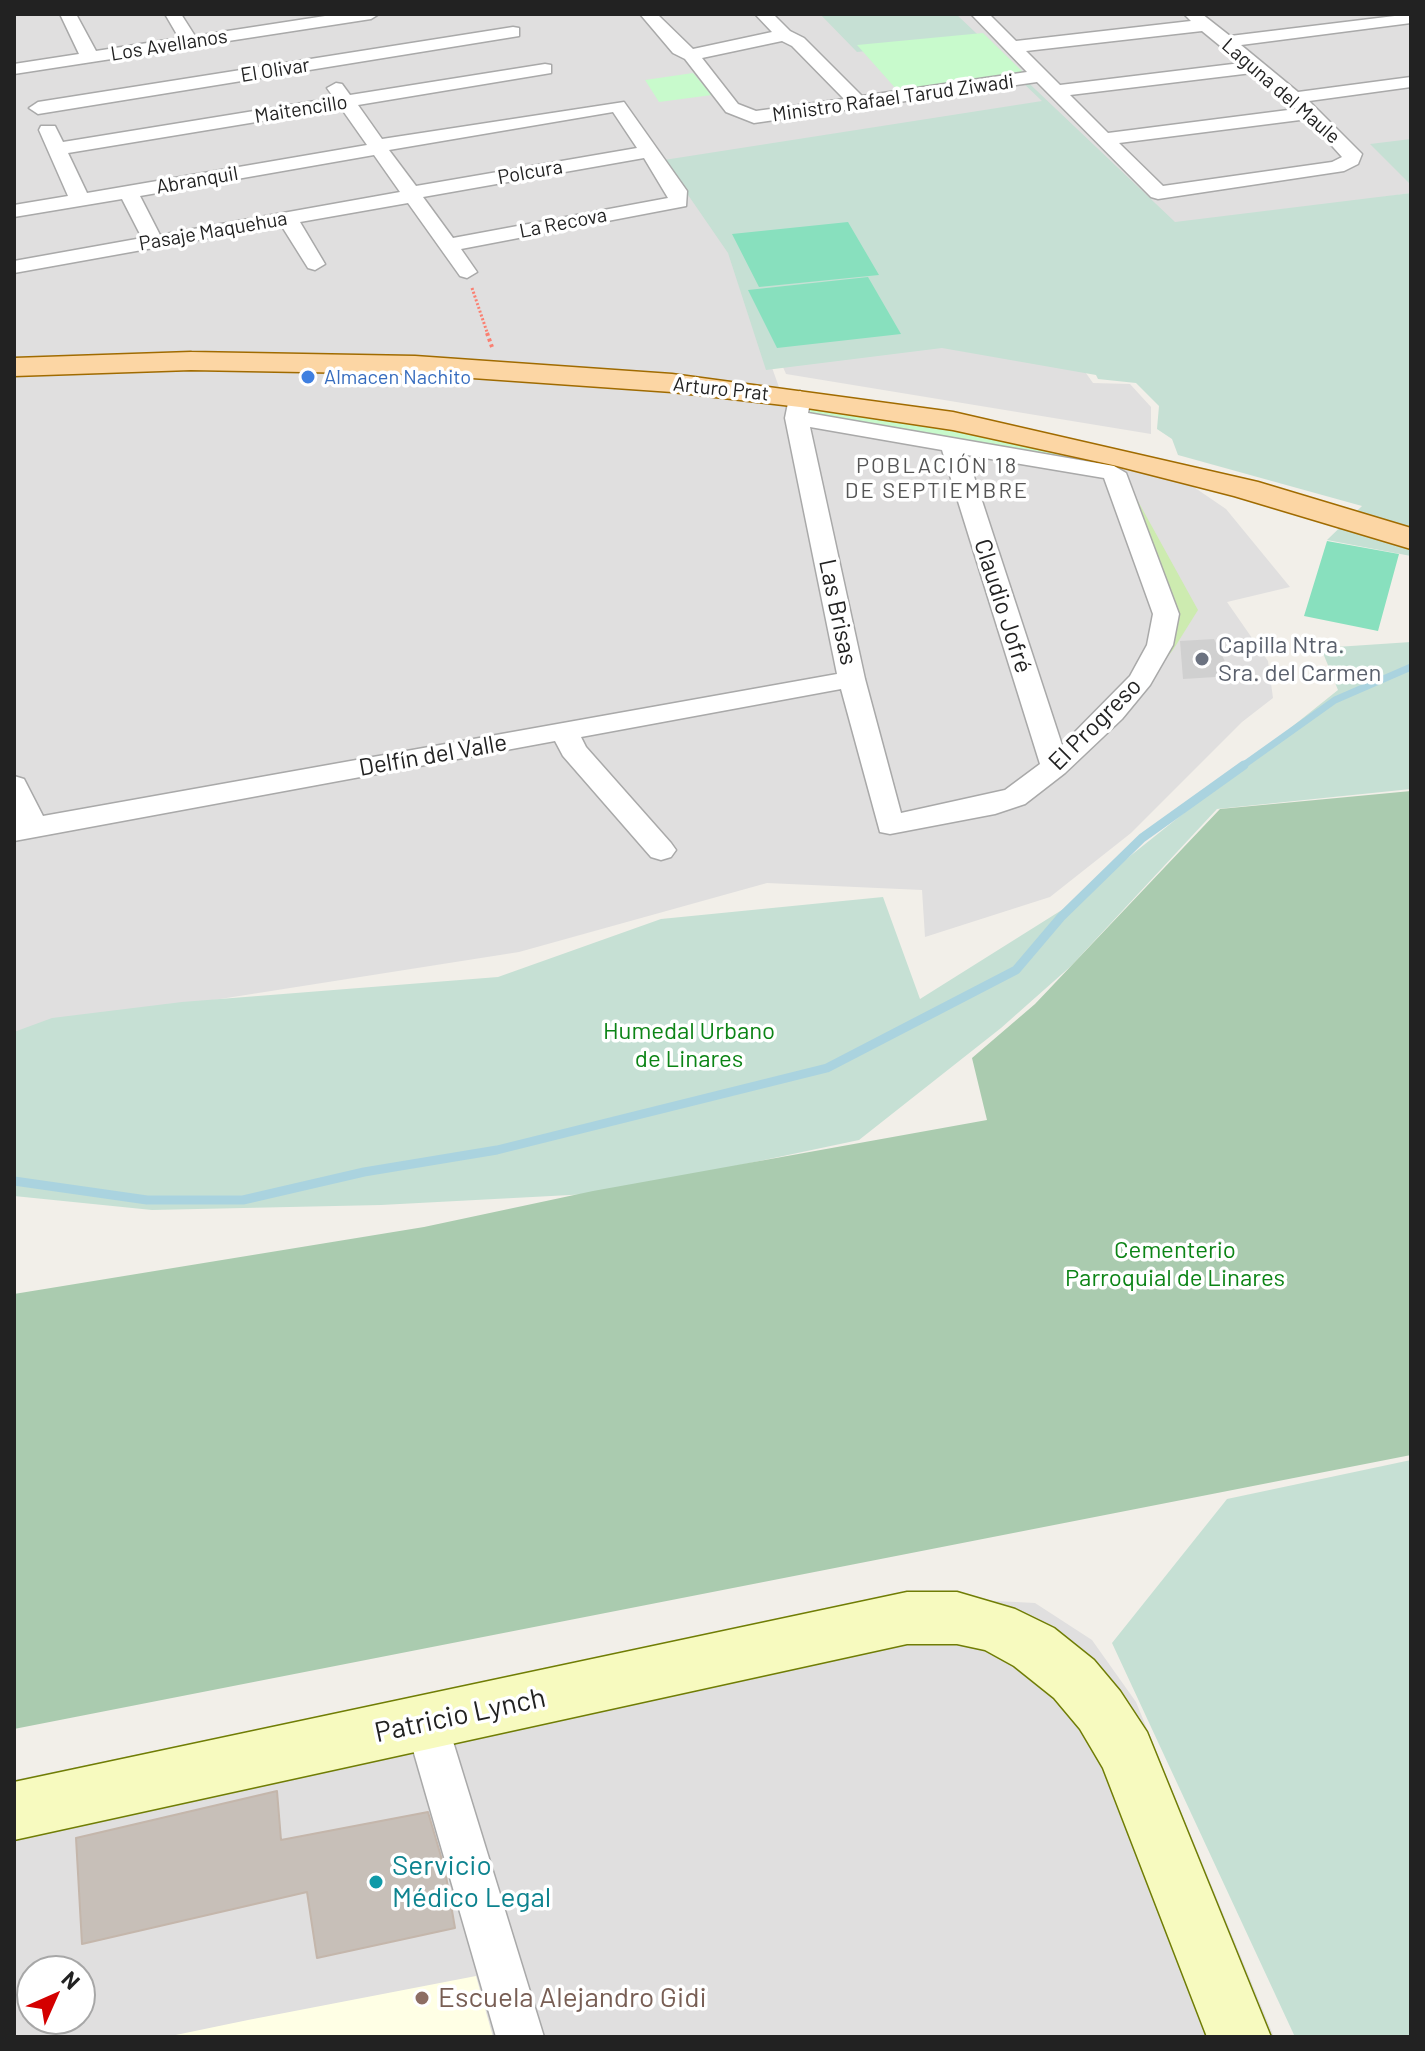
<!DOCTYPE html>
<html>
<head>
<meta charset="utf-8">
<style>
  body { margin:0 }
  #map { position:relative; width:1425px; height:2051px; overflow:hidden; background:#f2efe9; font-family:Barlow,sans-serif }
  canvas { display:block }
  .frame { position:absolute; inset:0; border:16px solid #222; pointer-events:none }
  .north { position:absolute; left:16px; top:1955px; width:80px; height:80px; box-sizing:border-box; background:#fff; border:2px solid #a7a7a7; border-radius:50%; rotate:45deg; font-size:22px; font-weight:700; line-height:32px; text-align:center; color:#222 }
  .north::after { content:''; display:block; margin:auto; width:28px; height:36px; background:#d40000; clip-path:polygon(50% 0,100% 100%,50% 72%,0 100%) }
</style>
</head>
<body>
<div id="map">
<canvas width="1425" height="2051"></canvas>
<div class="frame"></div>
<div class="north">N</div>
</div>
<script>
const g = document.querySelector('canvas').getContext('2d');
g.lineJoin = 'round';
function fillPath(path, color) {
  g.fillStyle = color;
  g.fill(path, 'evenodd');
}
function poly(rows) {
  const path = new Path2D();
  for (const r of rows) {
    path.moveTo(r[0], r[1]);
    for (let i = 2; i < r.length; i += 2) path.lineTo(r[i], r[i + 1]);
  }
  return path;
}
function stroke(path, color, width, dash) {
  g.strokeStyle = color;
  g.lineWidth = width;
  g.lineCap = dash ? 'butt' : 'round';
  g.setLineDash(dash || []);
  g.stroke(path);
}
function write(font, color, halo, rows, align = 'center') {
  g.font = font + ' Barlow,sans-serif';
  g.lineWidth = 7;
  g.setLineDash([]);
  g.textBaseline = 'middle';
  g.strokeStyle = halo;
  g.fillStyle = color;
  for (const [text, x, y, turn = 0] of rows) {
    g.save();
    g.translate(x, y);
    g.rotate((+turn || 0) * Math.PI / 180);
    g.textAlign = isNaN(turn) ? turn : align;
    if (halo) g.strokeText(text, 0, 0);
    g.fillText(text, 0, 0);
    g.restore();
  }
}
fillPath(poly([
  [14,14,1411,14,1411,193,1176,227,696,155,780,390,780,405,979,434,1182,479,1226,509,1290,587,1227,602,1268,661,1273,698,1242,722,1131,833,1050,897,925,937,922,890,767,883,519,952,112,1016,14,1037],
  [1062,339,1093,383,1130,384,1151,407,1151,434,786,374,776,351],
  [900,1596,1035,1603,1092,1640,1136,1702,1274,2037,14,2037,14,1780],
  [32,1971,80,1971,80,2019,32,2019]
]), '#e0dfdf');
fillPath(poly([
  [476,1976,493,2037,166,2037,248,2020]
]), '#ffffe5');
fillPath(poly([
  [1214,639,1232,676,1183,679,1180,641]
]), '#d0d0d0');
fillPath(poly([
  [1128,483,1198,610,1173,650,1139,692,1165,644]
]), '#cdebb0');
fillPath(poly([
  [820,14,956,14,1175,222,1411,193,1411,556,1327,540,1362,506,1178,455,1172,439,1157,429,1159,406,1136,383,1098,379,1096,375,942,348,766,370,728,253,664,160,1042,101,977,39,857,52],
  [1411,139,1411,185,1370,144],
  [1411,642,1411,789,1217,809,1071,966,1001,1028,859,1140,608,1193,381,1205,152,1210,14,1196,14,1032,52,1018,182,1002,498,977,661,919,883,897,920,999,1065,908,1338,690,1321,648],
  [1411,1460,1411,2037,1295,2037,1112,1643,1227,1499]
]), '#c6e0d4');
fillPath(poly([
  [1411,791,1411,1455,14,1729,14,1294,424,1227,593,1191,987,1120,972,1058,1035,1004,1220,809]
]), '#aacbaf');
fillPath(poly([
  [983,33,1025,74,897,90,857,45],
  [693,73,712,95,659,102,645,80],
  [809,409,979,434,1109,462,1105,466,808,416]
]), '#c8facc');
fillPath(poly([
  [848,222,879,275,759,287,732,234],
  [868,277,901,334,777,348,748,290],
  [1327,541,1399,554,1378,631,1304,616]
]), '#88e0be');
stroke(poly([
  [1241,767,1335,700,1411,667]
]), '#aad3df', 7);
stroke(poly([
  [14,1181,147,1200,243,1200,364,1172,497,1150,827,1068,1016,970,1061,917,1142,838,1244,765]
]), '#aad3df', 9);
const building = poly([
  [277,1791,281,1840,428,1812,445,1870,455,1928,317,1958,307,1892,82,1944,76,1838,277,1791]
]);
fillPath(building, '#c7bfb8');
stroke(building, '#c4b6ab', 2);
const street = poly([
  [60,14,76,14,96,51,179,38,165,14,181,14,195,36,338,14,379,14,371,19,14,74,14,64,79,54,60,14],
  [640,14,657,14,693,49,772,32,755,14,773,14,790,31,804,38,862,96,1027,72,971,14,989,14,1016,41,1191,21,1184,14,1202,14,1230,36,1411,14,1411,23,1241,45,1298,92,1411,77,1411,87,1309,101,1362,154,1358,164,1344,171,1158,199,1151,197,1037,82,754,123,726,112,685,59,673,53,640,14],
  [1202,31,1241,63,1060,85,1026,51,1202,31],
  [782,41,792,46,844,99,756,111,738,104,702,58,782,41],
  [1252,73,1296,109,1108,133,1070,95,1252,73],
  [1308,119,1342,157,1332,162,1163,186,1119,143,1308,119],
  [513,27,519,28,519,36,38,114,29,108,38,102,513,27],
  [545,64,551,65,551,73,358,105,382,139,624,102,687,191,686,206,461,249,477,272,467,278,460,276,408,203,300,222,325,264,315,270,308,268,281,225,14,273,14,261,142,238,122,199,14,217,14,205,68,196,39,130,41,126,55,126,63,142,334,98,327,88,336,83,342,84,350,95,545,64],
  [341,108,367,145,87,193,68,153,341,108],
  [613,112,637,148,416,186,389,150,613,112],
  [374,155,400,192,160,235,140,196,374,155],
  [644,158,668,198,453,238,423,197,644,158],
  [800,391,811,398,808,413,1114,466,1126,473,1179,614,1173,645,1150,685,1122,719,1065,773,1025,804,995,814,890,834,880,832,841,689,581,737,586,747,671,843,676,850,671,857,661,860,651,857,563,756,555,741,14,841,14,776,24,779,43,816,837,674,785,418,789,398,800,391],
  [810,427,942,450,1040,764,1005,790,901,813,865,679,810,427],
  [967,455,1104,478,1153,614,1147,645,1130,676,1062,745,967,455],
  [426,1702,441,1708,447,1722,544,2037,496,2037,405,1722,411,1708,426,1702]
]);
const secondary = poly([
  [907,1592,957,1592,1015,1609,1054,1628,1094,1660,1120,1691,1147,1732,1271,2037,1207,2037,1103,1768,1080,1729,1054,1698,1014,1666,985,1650,957,1644,907,1644,14,1840,14,1782,907,1592]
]);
const primary = poly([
  [191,352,415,356,672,374,953,412,1258,482,1411,528,1411,549,1234,496,1113,465,953,430,800,407,672,392,415,374,191,370,14,376,14,358,191,352]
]);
stroke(street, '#a9a9a9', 3);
stroke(secondary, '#707d05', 3);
stroke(primary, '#a06b00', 3);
stroke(poly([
  [472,288,488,335]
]), '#fa8072', 3, [2, 2]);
stroke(poly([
  [487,333,492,347]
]), '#fa8072', 4, [3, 3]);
fillPath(street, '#fff');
fillPath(secondary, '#f7fabf');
fillPath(primary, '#fcd6a4');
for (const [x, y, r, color] of [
  [308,377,8,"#3f7fe0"],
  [1202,659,8,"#6b7280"],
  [376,1882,8,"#0f9aa8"],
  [422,1998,8,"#8d6e63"]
]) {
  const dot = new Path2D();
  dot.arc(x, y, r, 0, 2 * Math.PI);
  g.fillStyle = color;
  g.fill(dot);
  stroke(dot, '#fff', 3);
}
write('20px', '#222', '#fff', [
  ["Los Avellanos",169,45,-9],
  ["El Olivar",275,70,-9],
  ["Laguna del Maule",1281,91,41],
  ["Ministro Rafael Tarud Ziwadi",893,98,-8],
  ["Maitencillo",301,109,-9],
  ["Polcura",530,172,-10],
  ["Abranquil",197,180,-10],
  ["La Recova",563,223,-11],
  ["Pasaje Maquehua",213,231,-10],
  ["Arturo Prat",721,389,6]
]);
write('20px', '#366cbe', '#fff', [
  ["Almacen Nachito",324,377]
], 'left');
g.letterSpacing = '2px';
write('22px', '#555', '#fff', [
  ["POBLACIÓN 18",937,466],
  ["DE SEPTIEMBRE",937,491]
]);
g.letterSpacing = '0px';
write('24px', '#222', '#fff', [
  ["Claudio Jofré",1003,606,72],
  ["Las Brisas",838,612,78],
  ["El Progreso",1095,724,-45],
  ["Delfín del Valle",433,755,-10]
]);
write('24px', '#5b616d', '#fff', [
  ["Capilla Ntra.",1218,645],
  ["Sra. del Carmen",1218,673]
], 'left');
write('24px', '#0c8416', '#fff', [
  ["Humedal Urbano",689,1031],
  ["de Linares",689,1059],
  ["Cementerio",1175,1250],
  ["Parroquial de Linares",1175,1278]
]);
write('28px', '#222', '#fff', [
  ["Patricio Lynch",460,1715,-12]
]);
write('28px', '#0d838f', '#fff', [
  ["Servicio",392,1866],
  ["Médico Legal",392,1898]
], 'left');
write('28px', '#785e54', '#fff', [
  ["Escuela Alejandro Gidi",438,1998]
], 'left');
</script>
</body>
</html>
